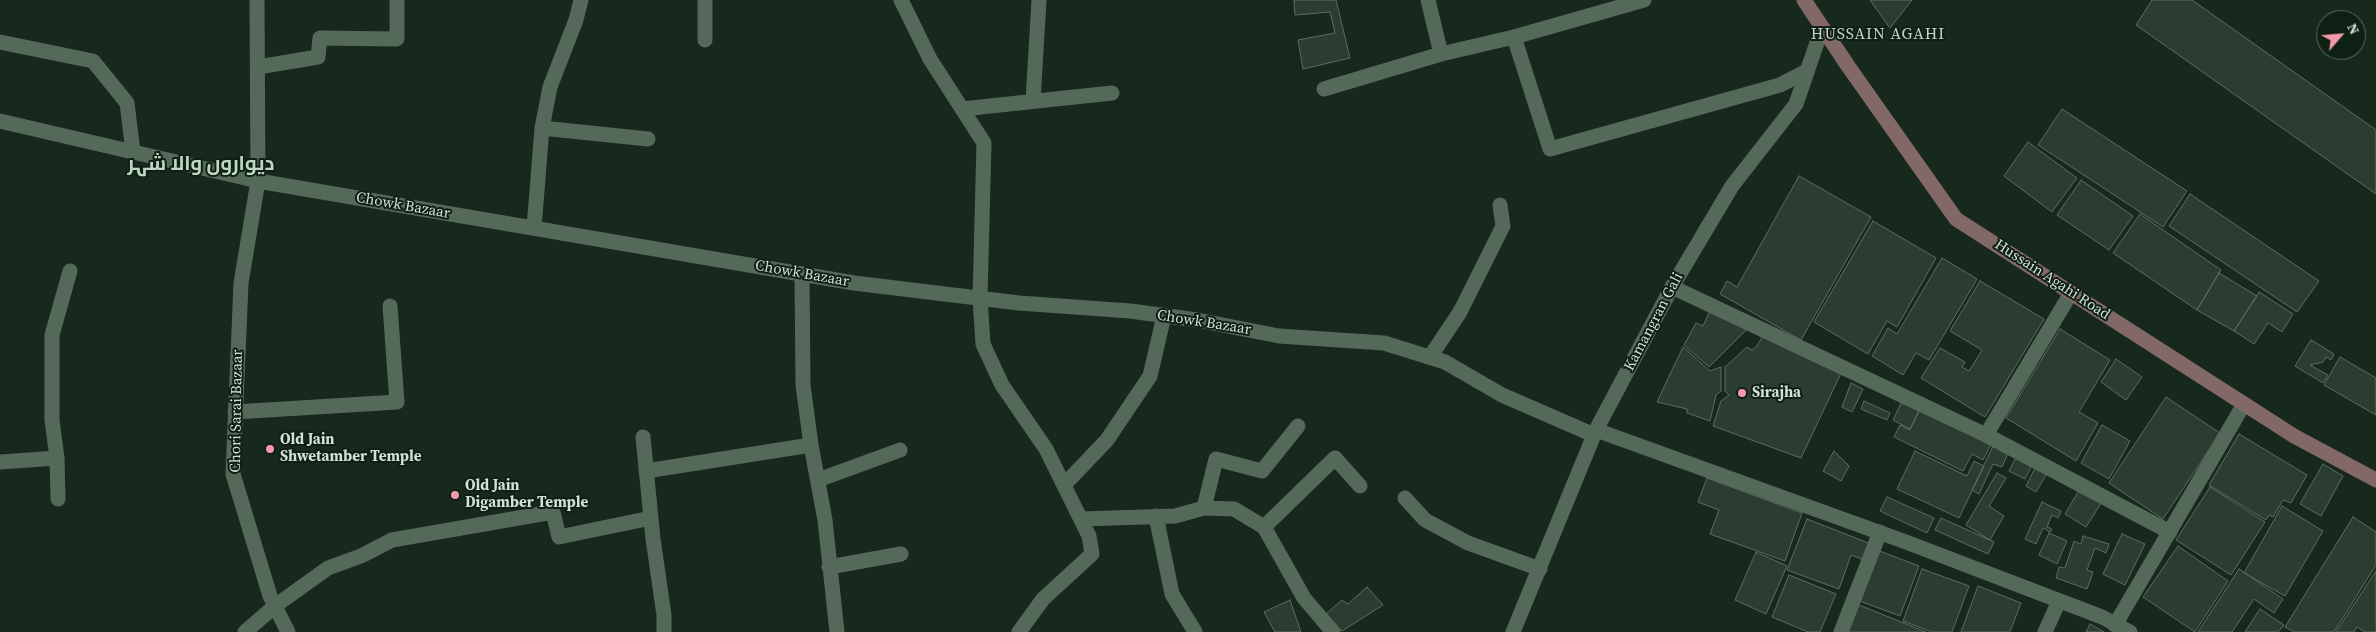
<!DOCTYPE html>
<html>
<head>
<meta charset="utf-8">
<style>
  body { margin:0 }
  #map { position:relative; width:2376px; height:632px; overflow:hidden; background:#17291d; font-family:"Source Serif 4",serif }
  canvas { display:block }
  .north { position:absolute; left:2316px; top:10px; width:50px; height:50px; box-sizing:border-box; background:#0e1f13; border:1px solid #5d6c61; border-radius:50%; rotate:63deg; font-size:14px; font-weight:700; line-height:20px; text-align:center; color:#d4dfd7 }
  .north::after { content:''; display:block; margin:auto; width:18px; height:22px; background:#f29aac; clip-path:polygon(50% 0,100% 100%,50% 72%,0 100%) }
</style>
</head>
<body>
<div id="map">
<canvas width="2376" height="632"></canvas>
<div class="north">N</div>
</div>
<script>
const g = document.querySelector('canvas').getContext('2d');
g.lineJoin = 'round';
function fillPath(path, color) {
  g.fillStyle = color;
  g.fill(path, 'evenodd');
}
function poly(rows) {
  const path = new Path2D();
  for (const r of rows) {
    path.moveTo(r[0], r[1]);
    for (let i = 2; i < r.length; i += 2) path.lineTo(r[i], r[i + 1]);
  }
  return path;
}
function stroke(path, color, width, dash) {
  g.strokeStyle = color;
  g.lineWidth = width;
  g.lineCap = dash ? 'butt' : 'round';
  g.setLineDash(dash || []);
  g.stroke(path);
}
function write(font, color, halo, rows, align = 'center') {
  g.font = font + ' "Source Serif 4",Cairo,serif';
  g.lineWidth = 4;
  g.setLineDash([]);
  g.textBaseline = 'middle';
  g.strokeStyle = halo;
  g.fillStyle = color;
  for (const [text, x, y, turn = 0] of rows) {
    g.save();
    g.translate(x, y);
    g.rotate((+turn || 0) * Math.PI / 180);
    g.textAlign = isNaN(turn) ? turn : align;
    if (halo) g.strokeText(text, 0, 0);
    g.fillText(text, 0, 0);
    g.restore();
  }
}
const building = poly([
  [1294,0,1336,0,1350,58,1303,69,1298,40,1335,33,1330,12,1295,15,1294,0],
  [1870,0,1912,0,1890,28,1870,0],
  [2152,0,2192,0,2376,130,2376,194,2136,25,2152,0],
  [2062,109,2187,191,2163,227,2038,145,2062,109],
  [2028,142,2077,178,2052,212,2004,176,2028,142],
  [1799,176,1871,217,1801,340,1720,294,1727,281,1737,287,1799,176],
  [2081,180,2133,216,2109,250,2057,215,2081,180],
  [2190,194,2319,281,2297,312,2169,226,2190,194],
  [2140,214,2221,270,2197,310,2113,253,2140,214],
  [1873,221,1936,258,1897,327,1887,321,1868,354,1814,322,1873,221],
  [1942,258,1977,279,1929,360,1916,353,1903,375,1872,356,1888,328,1897,334,1942,258],
  [2219,273,2257,296,2234,331,2197,310,2219,273],
  [1980,281,2044,319,1985,417,1921,378,1940,348,1965,362,1962,367,1969,371,1982,350,1950,331,1980,281],
  [2259,292,2293,314,2282,332,2268,323,2254,344,2234,331,2259,292],
  [1710,311,1747,329,1709,367,1684,345,1696,323,1703,326,1710,311],
  [2060,329,2110,360,2079,412,2098,423,2076,461,2006,418,2060,329],
  [1764,334,1842,371,1801,458,1713,426,1721,401,1729,395,1725,391,1725,367,1747,347,1752,350,1757,346,1764,334],
  [2311,340,2334,354,2331,360,2326,357,2323,362,2310,365,2328,375,2323,383,2295,366,2311,340],
  [1683,347,1710,371,1721,367,1721,391,1716,395,1710,421,1687,413,1687,409,1657,402,1683,347],
  [2340,357,2376,378,2376,415,2324,385,2340,357],
  [2116,359,2142,377,2126,400,2101,382,2116,359],
  [1851,383,1863,389,1852,412,1842,407,1851,383],
  [2166,397,2220,433,2163,519,2109,483,2166,397],
  [1903,399,1920,408,1910,429,1893,420,1903,399],
  [1864,401,1890,413,1887,420,1861,409,1864,401],
  [1921,407,1992,442,1983,460,1972,454,1963,471,1894,437,1900,425,1910,430,1921,407],
  [2102,425,2130,441,2109,479,2081,463,2102,425],
  [2239,434,2307,475,2291,503,2283,500,2273,517,2269,515,2266,520,2209,485,2239,434],
  [1994,444,2009,451,2002,467,1993,464,1979,494,1972,490,1994,444],
  [1834,451,1849,466,1841,481,1823,471,1834,451],
  [1915,451,1967,476,1974,461,1984,466,1959,518,1897,489,1915,451],
  [2018,453,2034,461,2025,479,2009,471,2018,453],
  [2323,464,2343,476,2321,516,2300,504,2323,464],
  [2036,466,2047,473,2036,492,2026,486,2036,466],
  [1997,473,2006,478,1989,506,2004,516,1990,540,1966,525,1997,473],
  [1707,478,1802,513,1785,561,1710,534,1719,510,1698,502,1707,478],
  [2081,487,2103,500,2086,527,2065,514,2081,487],
  [2210,487,2265,522,2231,575,2176,540,2210,487],
  [1887,497,1934,518,1927,533,1880,511,1887,497],
  [2042,502,2061,511,2058,518,2052,515,2047,527,2052,529,2050,532,2043,528,2036,544,2025,539,2042,502],
  [2282,506,2323,531,2285,596,2244,573,2282,506],
  [2353,517,2376,532,2376,565,2334,632,2294,632,2285,627,2353,517],
  [1941,518,1994,542,1988,554,1935,530,1941,518],
  [1807,519,1871,544,1864,560,1851,555,1839,589,1787,570,1807,519],
  [2049,533,2067,541,2057,564,2039,555,2049,533],
  [2122,534,2145,544,2125,585,2103,574,2122,534],
  [2083,536,2109,544,2106,553,2095,548,2087,570,2093,572,2087,589,2056,578,2059,567,2065,568,2074,541,2081,544,2083,536],
  [2178,546,2228,581,2195,632,2143,597,2178,546],
  [1877,550,1919,566,1900,616,1857,600,1877,550],
  [1756,552,1787,566,1766,614,1735,600,1756,552],
  [1922,569,1969,586,1952,632,1932,632,1903,621,1922,569],
  [2239,569,2283,599,2274,613,2254,599,2232,632,2198,632,2239,569],
  [2376,571,2376,632,2365,632,2357,627,2354,632,2336,632,2376,571],
  [1789,575,1836,594,1820,632,1808,632,1772,617,1789,575],
  [1978,586,2021,603,2010,632,1961,632,1978,586],
  [1367,587,1383,605,1342,631,1326,614,1342,600,1348,604,1367,587],
  [1290,600,1301,632,1275,632,1264,612,1290,600],
  [1859,605,1926,632,1848,632,1859,605],
  [2260,609,2284,625,2278,632,2245,632,2260,609],
  [2090,624,2104,632,2086,632,2090,624]
]);
fillPath(building, '#2b3d30');
stroke(building, '#5a6e5f', 1);
stroke(poly([
  [705,0,705,40],
  [901,0,930,59,984,143,980,298,983,344,1002,385,1046,449,1089,536,1092,554,1043,599,1019,632],
  [1514,37,1550,149,1780,85,1807,71],
  [0,42,93,61,127,103,133,152],
  [258,67,318,57,320,38,397,39,397,0],
  [1324,89,1441,54,1514,37,1644,0],
  [1033,101,1039,0],
  [962,109,1112,93],
  [542,128,648,139],
  [534,228,542,128,550,87,576,20,581,0],
  [1430,357,1460,312,1503,226,1500,205],
  [235,412,397,402,390,306],
  [643,437,653,539,664,615,664,632],
  [811,445,825,520,837,632],
  [0,462,57,458],
  [646,471,811,445,803,385,802,274],
  [818,480,900,450],
  [1064,485,1107,440,1150,376,1164,316],
  [1405,498,1425,520,1468,543,1540,569],
  [58,499,57,458,52,420,52,335,70,271],
  [1204,508,1234,509,1264,527,1304,598,1333,632],
  [1156,516,1172,594,1195,632],
  [1081,519,1175,516,1204,508,1216,459,1262,471,1298,426],
  [1264,527,1335,458,1360,486],
  [829,567,901,554],
  [245,632,275,606,328,568,361,556,392,540,553,512,559,537,651,518],
  [1841,632,1880,532]
]), '#55695a', 15);
stroke(poly([
  [257,0,258,181,241,283,233,474,270,596,288,632],
  [1428,0,1441,54],
  [0,121,258,181,854,283,1019,303,1130,311,1197,320,1279,336,1384,343,1445,362,1502,395,1594,435],
  [1672,287,1986,435,2170,532],
  [1596,430,1906,542,2102,617,2130,632],
  [1986,435,2071,293],
  [2115,625,2244,404],
  [1513,632,1596,430,1672,287,1732,186,1796,104,1822,28],
  [2045,632,2059,601]
]), '#55695a', 15);
stroke(poly([
  [1804,0,1848,66,1956,219,2294,436,2376,480]
]), '#836868', 15);
for (const [x, y, r, color] of [
  [1742,393,5,"#f29aac"],
  [270,449,5,"#f29aac"],
  [455,495,5,"#f29aac"]
]) {
  const dot = new Path2D();
  dot.arc(x, y, r, 0, 2 * Math.PI);
  g.fillStyle = color;
  g.fill(dot);
  stroke(dot, '#0e1f13', 2);
}
write('15px', '#d4dfd7', '#0e1f13', [
  ["Chowk Bazaar",403,206,10],
  ["Chowk Bazaar",802,274,10],
  ["Hussain Agahi Road",2052,280,33],
  ["Kamangran Gali",1654,322,-62],
  ["Chowk Bazaar",1204,323,9],
  ["Chori Sarai Bazaar",237,411,-89]
]);
write('bold 15px', '#d4dfd7', '#0e1f13', [
  ["Sirajha",1752,393],
  ["Old Jain",280,440],
  ["Shwetamber Temple",280,457],
  ["Old Jain",465,486],
  ["Digamber Temple",465,503]
], 'left');
g.letterSpacing = '1px';
write('16px', '#c0d6c5', '#0e1f13', [
  ["HUSSAIN AGAHI",1878,35]
]);
g.letterSpacing = '0px';
write('bold 20px', '#c0d6c5', '#0e1f13', [
  ["دیواروں والا شہر",201,165]
]);
</script>
</body>
</html>
